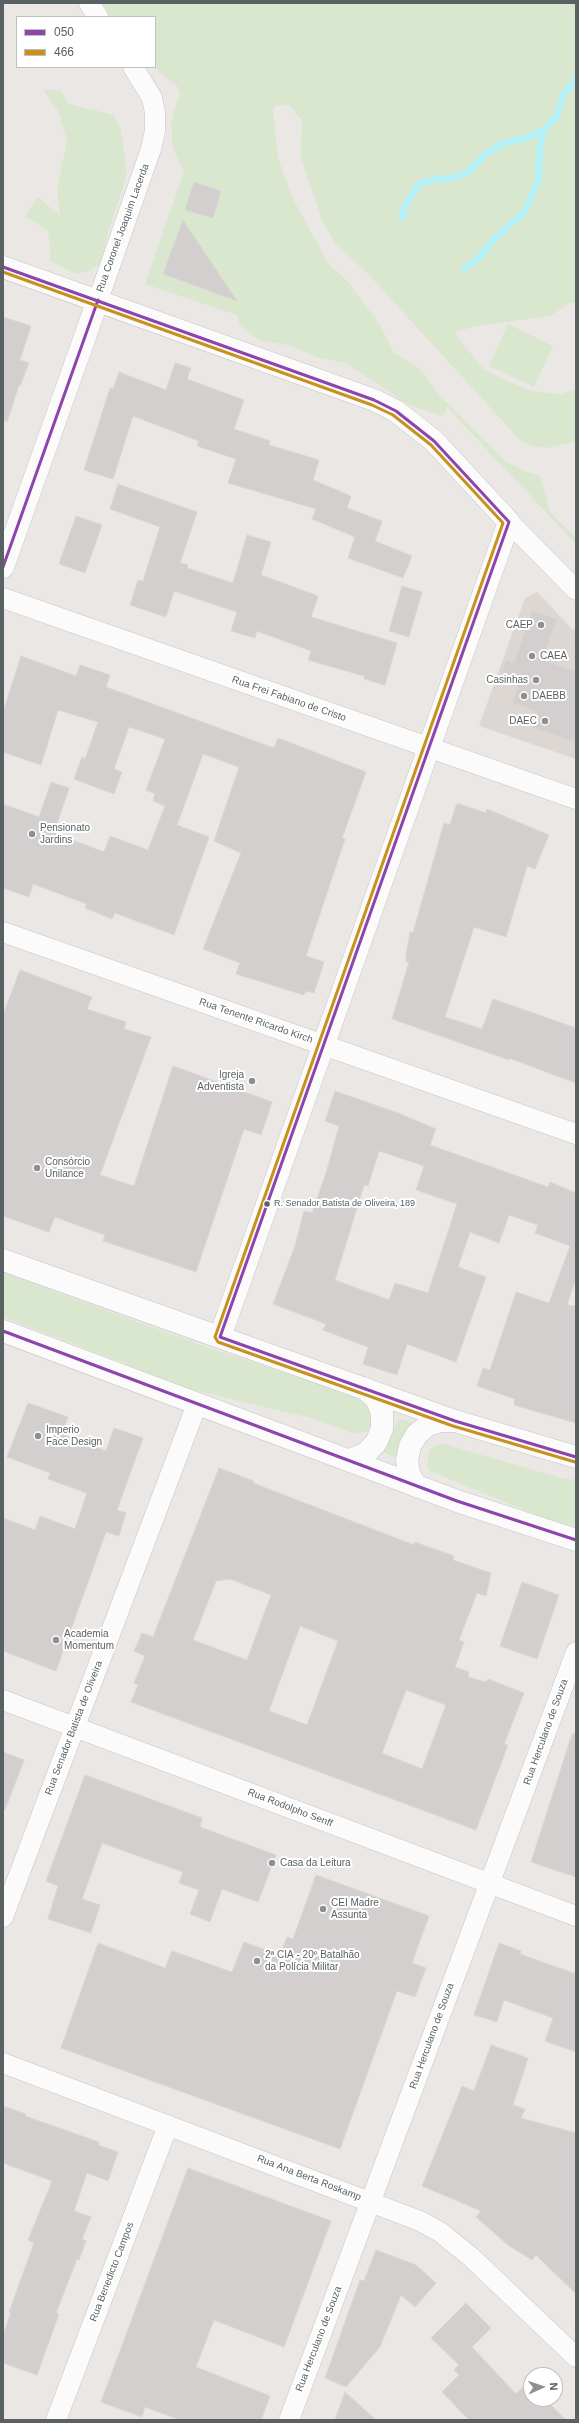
<!DOCTYPE html>
<meta charset="utf-8">
<style>
body{margin:0}
#map{position:relative;width:579px;height:2423px;overflow:hidden;background:#ebe7e4;font-family:Arial,sans-serif}
canvas{display:block}
.frame{position:absolute;inset:0;border:4px solid #5a6163;pointer-events:none}
.legend{position:absolute;left:16px;top:16px;width:140px;height:52px;box-sizing:border-box;background:#fff;border:1px solid #bdc0c1;margin:0;padding:5px 7px;list-style:none;font-size:12px;color:#5a6163}
.legend li{display:flex;align-items:center;gap:8px;height:20px}
.legend b{width:20px;border:1px solid #bdc0c1}
.north{position:absolute;left:523px;top:2367px;width:40px;height:40px;box-sizing:border-box;background:#fff;border:1px solid #bdc0c1;border-radius:50%;rotate:87deg;font-size:11px;font-weight:700;line-height:16px;text-align:center;color:#5a6163}
.north::after{content:'';display:block;margin:auto;width:14px;height:18px;background:#8d9090;clip-path:polygon(50% 0,100% 100%,50% 72%,0 100%)}
</style>
<div id="map">
<canvas width="579" height="2423"></canvas>
<div class="frame"></div>
<ul class="legend">
<li><b style="height:5px;background:#8e44ad"></b>050</li>
<li><b style="height:5px;background:#c8911e"></b>466</li>
</ul>
<div class="north">N</div>
</div>
<script>
const g = document.querySelector('canvas').getContext('2d');
g.lineJoin = 'round';
function fillPath(path, color) { g.fillStyle = color; g.fill(path, 'evenodd'); }
const toPath = rows => new Path2D(rows.map(r => 'M' + r).join(''));
function strokePath(path, color, width, dash) { g.strokeStyle = color; g.lineWidth = width; g.lineCap = dash ? 'butt' : 'round'; g.setLineDash(dash || []); g.stroke(path); }
function label(font, color, halo, rows, align = 'center') {
  g.font = font + ' Arial,sans-serif'; g.lineWidth = 4; g.setLineDash([]); g.textBaseline = 'middle'; g.strokeStyle = halo; g.fillStyle = color; for (const [text, x, y, turn = 0] of rows) {
    g.save(); g.translate(x, y); g.rotate((+turn || 0) * Math.PI / 180); g.textAlign = isNaN(turn) ? turn : align; if (halo) g.strokeText(text, 0, 0); g.fillText(text, 0, 0); g.restore();
  }
}
fillPath(toPath([
 [537,592,573,630,576,628,576,759,479,726,525,598]
]), '#ddd7d3');
fillPath(toPath([
 [101,3,576,3,576,303,570,303,550,316,477,326,454,332,484,370,530,391,561,394,576,389,576,441,546,448,532,446,520,440,371,277,335,243,323,222,301,159,302,120,289,105,276,106,273,109,278,158,292,197,328,263,348,282,380,325,394,353,421,370,440,396,505,461,524,471,540,475,550,512,576,538,576,544,445,405,447,410,442,416,409,405,346,363,316,357,292,346,259,340,240,325,237,315,145,284,184,172,173,148,171,123,175,107,180,95,177,86,153,67,155,17,110,17],
 [43,89,61,91,69,104,114,115,121,130,127,174,107,236,101,263,89,271,76,274,51,261,48,231,25,216,38,197,60,216,57,189,67,140,58,111],
 [508,324,553,346,534,387,489,366],
 [3,1273,221,1352,341,1391,363,1400,370,1412,372,1425,367,1431,356,1434,311,1418,177,1386,121,1362,3,1317],
 [399,1419,410,1422,412,1431,395,1457,382,1452],
 [444,1444,561,1478,576,1480,576,1528,549,1520,430,1471,427,1465,429,1450,434,1446]
]), '#d9e7ce');
strokePath(toPath([
 [402,218,407,201,420,184,437,179,454,178,471,170,487,153,504,143,527,138,544,130],
 [465,268,480,257,494,239,525,211,538,181,540,146,544,130,556,117,564,94,576,79]
]), '#b6f1f7', 7);
const building = toPath([
 [194,182,221,191,213,218,185,210,194,182],
 [183,220,237,301,163,274,183,220],
 [3,317,31,326,20,360,29,363,20,386,19,385,7,422,3,421,3,317],
 [175,363,191,368,187,379,244,400,234,429,270,441,269,445,319,460,313,480,351,496,347,508,382,521,375,541,412,556,403,578,348,558,355,537,312,519,316,509,228,483,236,459,197,446,199,441,133,416,113,479,84,470,110,388,113,389,119,372,166,390,175,363],
 [118,484,197,512,180,563,188,565,187,568,233,583,247,535,271,542,261,575,318,596,311,617,397,643,385,685,364,679,364,676,308,660,311,651,257,631,255,638,231,631,237,612,174,591,166,617,130,605,138,580,143,581,160,527,110,509,118,484],
 [76,516,102,525,85,573,59,564,76,516],
 [402,586,422,592,409,637,389,631,402,586],
 [532,610,557,619,542,660,576,671,576,742,533,728,538,712,512,703,518,685,500,679,506,660,514,663,532,610],
 [21,656,76,676,80,665,110,675,106,687,274,748,278,738,366,772,342,838,345,839,306,956,324,962,314,993,306,991,304,995,236,974,240,963,203,949,241,853,214,841,239,767,203,754,177,825,209,837,174,935,115,913,112,919,85,908,87,904,33,884,29,897,3,888,3,804,39,817,51,782,69,788,57,824,63,826,59,835,104,852,110,836,148,850,165,806,153,801,155,794,146,790,165,739,129,727,114,769,122,772,114,794,74,779,82,757,85,759,98,722,58,710,41,765,3,752,3,712,21,656],
 [459,804,486,813,487,809,549,835,535,869,527,866,506,937,474,927,445,1017,482,1029,493,999,576,1028,576,1083,509,1058,509,1060,392,1019,409,962,406,962,406,955,410,932,413,933,444,823,450,825,456,805,459,804],
 [20,970,92,997,87,1009,126,1022,124,1029,151,1037,100,1175,134,1186,173,1066,272,1102,261,1135,244,1129,196,1272,103,1241,105,1235,55,1217,49,1232,3,1216,3,1015,20,970],
 [335,1091,398,1113,436,1129,430,1145,548,1187,550,1182,576,1193,576,1278,567,1305,576,1306,576,1423,514,1405,515,1399,477,1386,483,1368,490,1370,516,1292,549,1303,570,1246,535,1233,538,1225,509,1215,499,1243,470,1232,458,1267,486,1277,456,1362,407,1344,397,1375,363,1364,368,1347,323,1330,326,1324,273,1304,295,1246,304,1211,312,1213,326,1173,339,1126,325,1121,335,1091],
 [379,1151,424,1166,416,1190,457,1204,428,1293,395,1283,389,1300,335,1280,364,1185,368,1186,379,1151],
 [28,1403,68,1417,62,1434,106,1451,114,1428,143,1438,117,1510,126,1513,119,1536,106,1532,56,1671,3,1651,3,1518,35,1530,40,1516,75,1529,87,1493,48,1479,50,1473,7,1457,28,1403],
 [219,1468,254,1481,253,1483,414,1545,415,1542,454,1556,453,1560,491,1573,486,1596,477,1593,459,1640,464,1642,455,1667,469,1672,468,1677,486,1682,488,1679,524,1693,504,1744,508,1745,476,1830,131,1702,138,1685,134,1683,145,1656,134,1651,142,1633,153,1637,219,1468],
 [230,1579,271,1595,247,1660,193,1640,216,1581,230,1579],
 [300,1626,338,1641,307,1725,269,1711,300,1626],
 [406,1690,446,1705,422,1769,382,1753,406,1690],
 [522,1582,559,1595,537,1659,500,1646,522,1582],
 [572,1734,576,1734,576,1877,531,1862,572,1734],
 [3,1752,24,1760,5,1810,3,1810,3,1752],
 [85,1775,202,1818,200,1827,276,1855,258,1902,222,1889,210,1922,190,1914,199,1890,179,1883,183,1872,102,1843,82,1899,100,1905,91,1933,48,1919,58,1886,46,1881,85,1775],
 [316,1875,429,1916,412,1963,426,1968,415,1997,397,1991,340,2149,61,2048,98,1943,165,1968,172,1951,232,1972,244,1942,280,1955,287,1937,293,1939,316,1875],
 [499,1943,521,1951,520,1954,576,1974,576,2052,545,2041,553,2018,504,2000,497,2022,474,2015,499,1943],
 [491,2045,528,2058,513,2105,525,2109,521,2118,576,2133,576,2294,536,2255,532,2260,508,2245,476,2217,481,2211,422,2186,462,2086,474,2091,491,2045],
 [3,2106,26,2114,25,2116,99,2142,98,2145,118,2152,108,2181,87,2173,74,2211,91,2217,82,2239,86,2241,79,2260,77,2259,56,2313,59,2314,37,2375,3,2363,3,2335,11,2313,9,2312,34,2243,28,2240,52,2181,3,2163,3,2106],
 [188,2168,331,2221,284,2347,214,2320,196,2367,270,2396,261,2420,180,2420,145,2407,142,2417,101,2402,188,2168],
 [376,2250,416,2265,436,2283,415,2307,401,2295,380,2347,346,2387,325,2378,360,2280,364,2281,376,2250],
 [466,2303,491,2328,472,2347,516,2394,531,2379,531,2399,545,2399,566,2420,469,2420,442,2392,459,2375,454,2370,459,2365,431,2338,466,2303],
 [345,2392,376,2420,335,2420,345,2392]
]);
fillPath(building, '#d2cfce');
strokePath(building, '#dad6d4', 1);
const street = toPath([
 [89,3,98,17],
 [98,300,151,149,155,131,155,113,152,98,133,67],
 [509,522,576,590],
 [3,598,576,799],
 [3,932,576,1134],
 [3,1700,576,1916],
 [3,1917,197,1404],
 [3,2063,420,2221,440,2232,471,2257,576,2357],
 [56,2420,168,2125],
 [289,2420,576,1652]
]);
const secondary = toPath([
 [3,267,374,400,396,411,434,441,509,522,220,1337],
 [3,567,98,300],
 [3,1260,455,1421,576,1457],
 [3,1331,457,1501,576,1540],
 [350,1460,365,1454,376,1443,382,1429,382,1413,376,1398,364,1388],
 [416,1486,409,1474,407,1460,410,1446,417,1434,428,1425,441,1421,455,1421]
]);
strokePath(street, '#c5c5c4', 21);
strokePath(secondary, '#c4c5c4', 23);
strokePath(street, '#fcfbfb', 20);
strokePath(secondary, '#fcfbfb', 22);
strokePath(toPath([
 [3,267,374,400,396,411,434,441,509,522,220,1337,455,1421,576,1457],
 [3,567,98,300],
 [3,1331,457,1501,576,1540]
]), '#8e44ad', 3);
strokePath(toPath([
 [3,272,372,405,393,415,431,445,503,523,215,1337,218,1342,453,1426,575,1462]
]), '#c8911e', 3);
for (const [x, y, r, color] of [
 [541,625,4,"#8d9090"],
 [532,656,4,"#8d9090"],
 [536,680,4,"#8d9090"],
 [524,696,4,"#8d9090"],
 [545,721,4,"#8d9090"],
 [32,834,4,"#8d9090"],
 [252,1081,4,"#8d9090"],
 [37,1168,4,"#8d9090"],
 [267,1204,3.5,"#5a6163"],
 [38,1436,4,"#8d9090"],
 [56,1640,4,"#8d9090"],
 [272,1863,4,"#8d9090"],
 [323,1909,4,"#8d9090"],
 [257,1961,4,"#8d9090"]
]) { const dot = new Path2D(); dot.arc(x, y, r, 0, 2 * Math.PI); g.fillStyle = color; g.fill(dot); strokePath(dot, '#fff', 1.5); }
label('9px', '#5a6163', '#fff', [
 ["R. Senador Batista de Oliveira, 189",274,1204]
], 'left');
label('10px', '#5a6163', '#fff', [
 ["Rua Coronel Joaquim Lacerda",123,228,-70],
 ["Rua Frei Fabiano de Cristo",289,699,19],
 ["Rua Tenente Ricardo Kirch",256,1021,19],
 ["Rua Senador Batista de Oliveira",74,1728,-69],
 ["Rua Herculano de Souza",546,1732,-70],
 ["Rua Rodolpho Senff",290,1808,21],
 ["Rua Herculano de Souza",432,2036,-70],
 ["Rua Ana Berta Roskamp",309,2178,21],
 ["Rua Benedicto Campos",112,2272,-69],
 ["Rua Herculano de Souza",319,2339,-69]
]);
label('10px', '#5a6163', '#fff', [
 ["CAEP",533,625,"right"],
 ["CAEA",540,656],
 ["Casinhas",528,680,"right"],
 ["DAEBB",532,696],
 ["DAEC",537,721,"right"],
 ["Pensionato",40,828],
 ["Jardins",40,840],
 ["Igreja",244,1075,"right"],
 ["Adventista",244,1087,"right"],
 ["Consórcio",45,1162],
 ["Unilance",45,1174],
 ["Imperio",46,1430],
 ["Face Design",46,1442],
 ["Academia",64,1634],
 ["Momentum",64,1646],
 ["Casa da Leitura",280,1863],
 ["CEI Madre",331,1903],
 ["Assunta",331,1915],
 ["2ª CIA - 20º Batalhão",265,1955],
 ["da Polícia Militar",265,1967]
], 'left');
</script>
